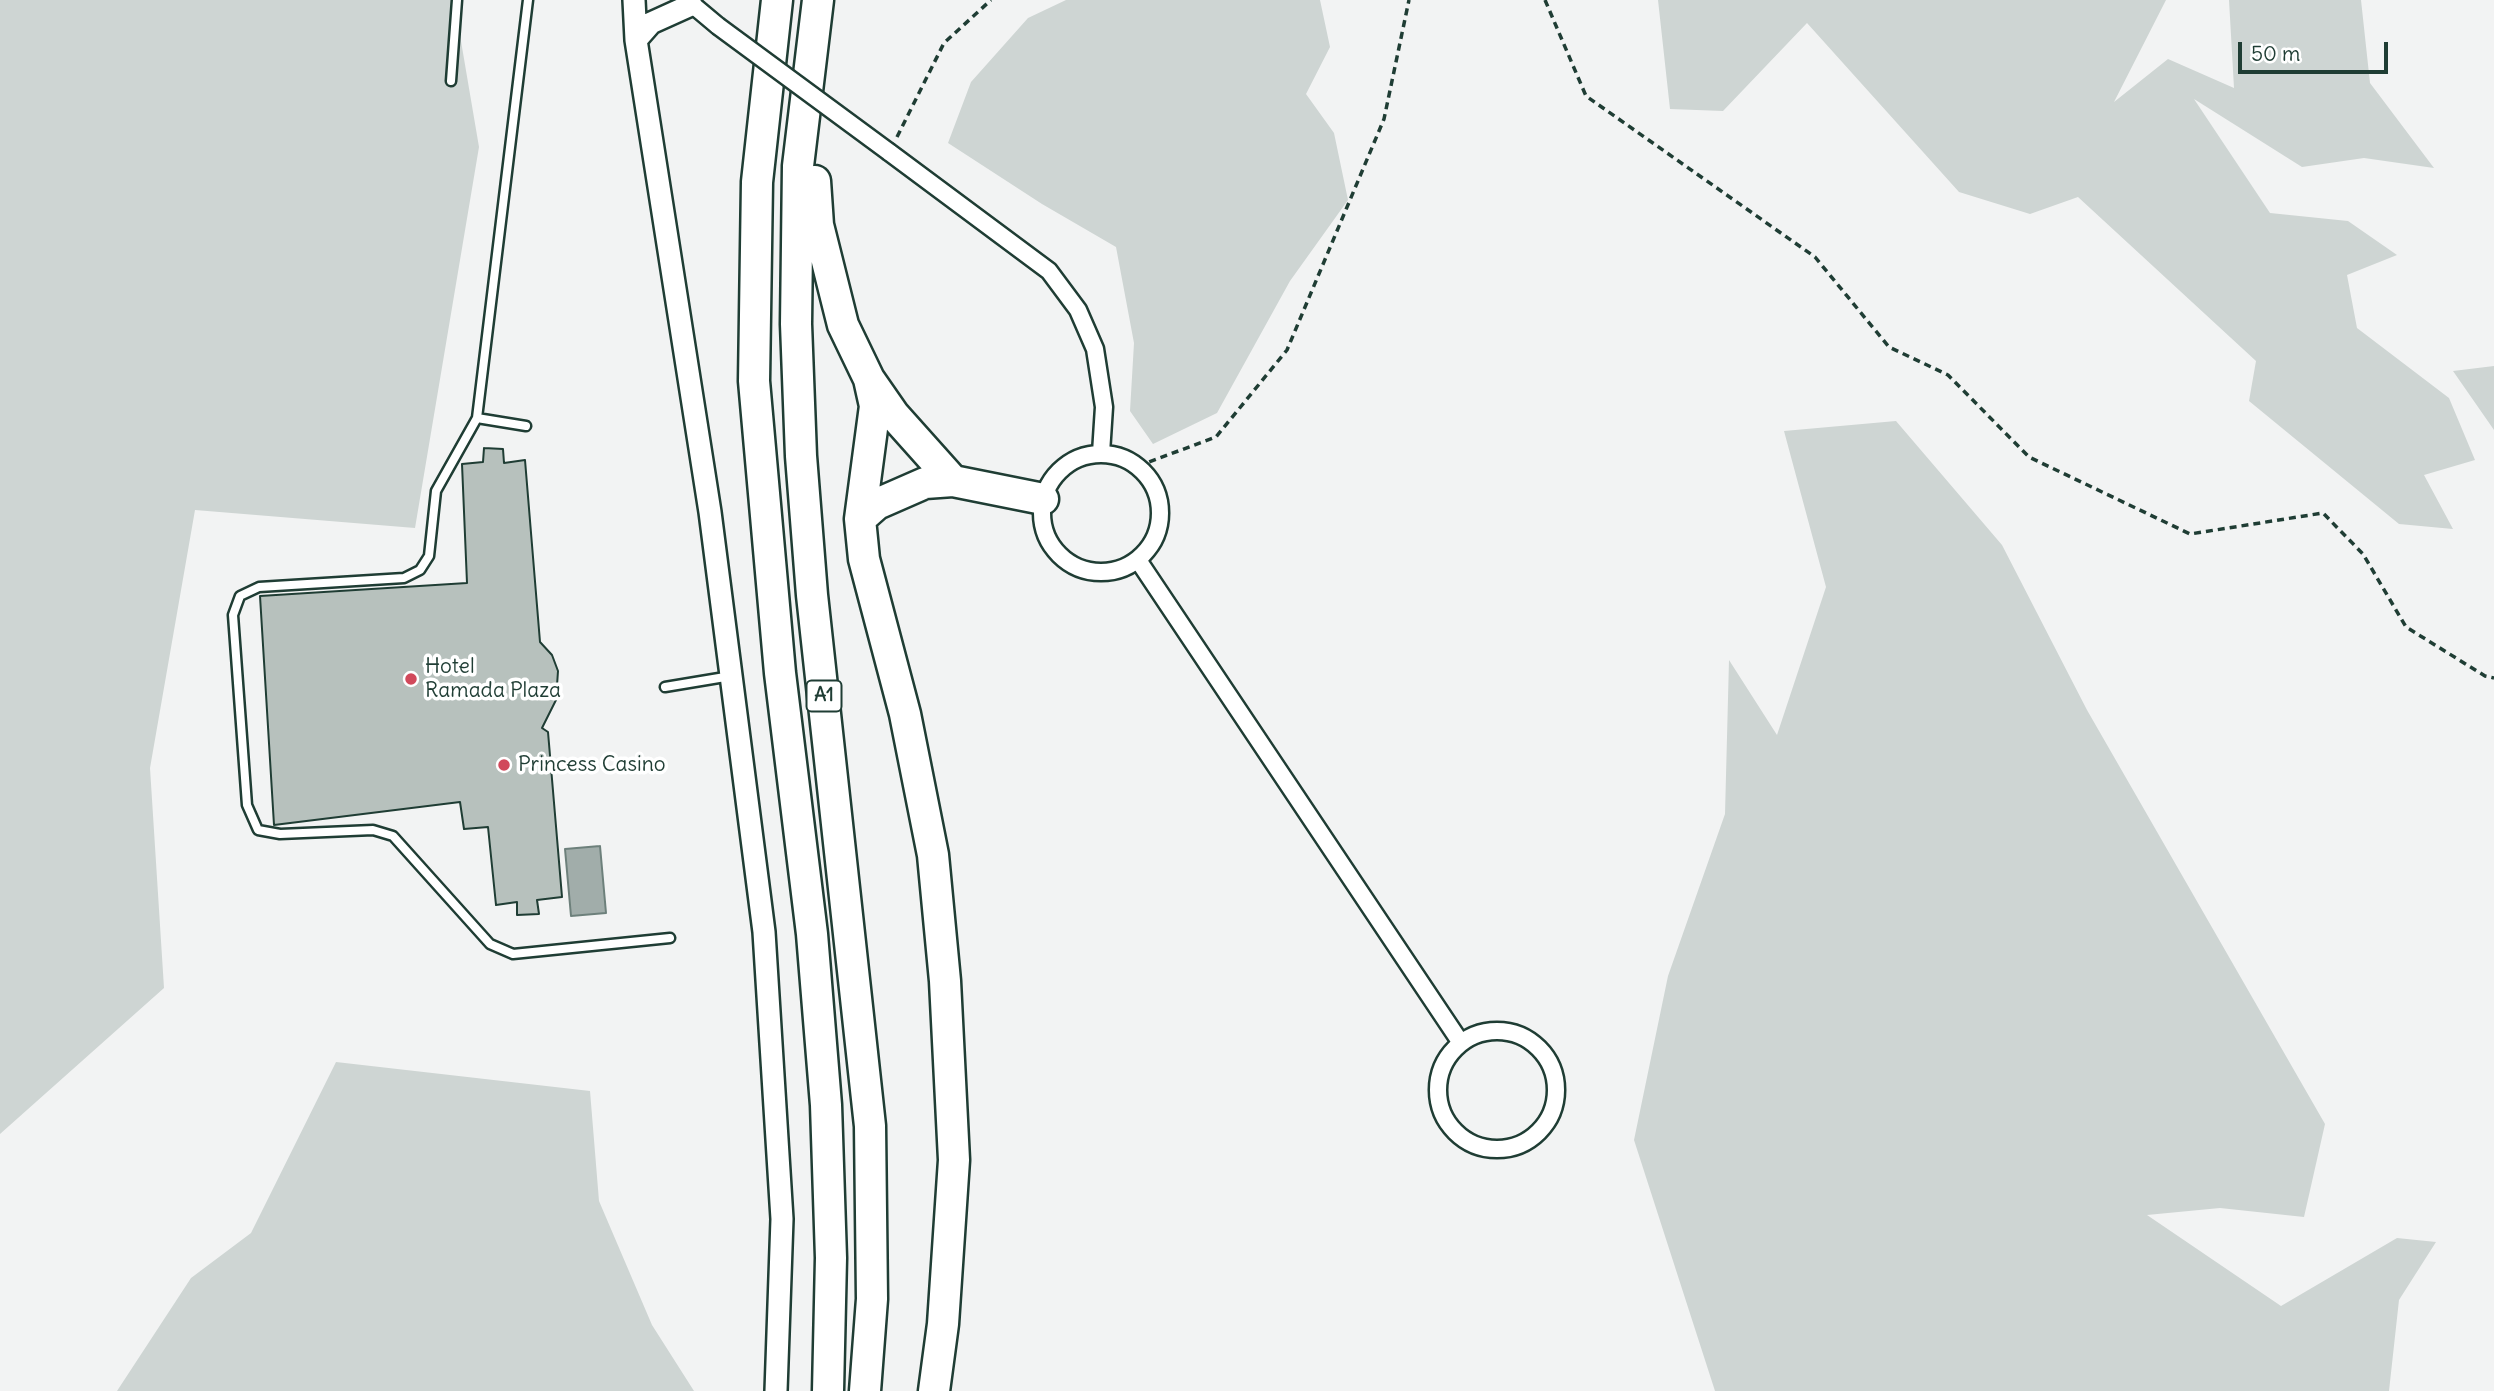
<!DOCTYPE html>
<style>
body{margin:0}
#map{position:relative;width:2494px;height:1391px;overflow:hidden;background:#f2f3f3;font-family:Delius,sans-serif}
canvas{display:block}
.scale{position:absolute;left:2238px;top:42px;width:150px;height:32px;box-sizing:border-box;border:4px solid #1f3d34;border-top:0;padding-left:9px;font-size:21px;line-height:24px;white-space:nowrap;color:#1f3d34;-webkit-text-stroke:5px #fff;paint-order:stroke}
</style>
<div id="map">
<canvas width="2494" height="1391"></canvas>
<div class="scale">50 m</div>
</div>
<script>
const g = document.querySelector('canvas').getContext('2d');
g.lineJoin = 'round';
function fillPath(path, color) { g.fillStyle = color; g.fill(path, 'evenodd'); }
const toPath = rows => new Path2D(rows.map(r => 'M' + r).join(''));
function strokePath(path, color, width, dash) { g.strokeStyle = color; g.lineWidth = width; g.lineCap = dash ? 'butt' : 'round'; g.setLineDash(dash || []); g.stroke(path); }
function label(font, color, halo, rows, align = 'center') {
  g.font = font + ' Delius,sans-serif'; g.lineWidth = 7; g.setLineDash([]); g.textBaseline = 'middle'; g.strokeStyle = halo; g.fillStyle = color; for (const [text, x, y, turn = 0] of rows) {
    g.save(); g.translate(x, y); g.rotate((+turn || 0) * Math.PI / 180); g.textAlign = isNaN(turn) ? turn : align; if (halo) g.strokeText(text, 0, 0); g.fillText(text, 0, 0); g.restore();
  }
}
fillPath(toPath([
 [0,0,454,0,479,147,415,528,195,510,150,768,164,988,0,1134],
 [1066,0,1320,0,1330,47,1306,94,1334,133,1348,200,1290,281,1217,413,1153,444,1130,411,1134,343,1116,247,1042,204,948,143,971,82,1028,18],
 [1658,0,2166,0,2114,102,2168,59,2234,88,2229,0,2361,0,2370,83,2434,168,2364,158,2302,167,2194,99,2270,213,2348,221,2397,255,2347,275,2357,328,2449,398,2475,460,2424,475,2453,529,2399,524,2249,401,2256,361,2078,197,2030,214,1959,192,1807,23,1723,111,1670,109],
 [2494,366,2494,430,2453,371],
 [1896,421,2002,545,2087,710,2325,1124,2304,1217,2220,1208,2147,1215,2281,1306,2397,1238,2436,1242,2399,1300,2389,1391,1715,1391,1634,1140,1668,976,1725,814,1729,660,1777,735,1826,587,1784,431],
 [336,1062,590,1091,599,1201,652,1325,694,1391,117,1391,191,1278,251,1233]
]), '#ced5d3');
const water = toPath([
 [600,846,606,913,571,916,565,849,600,846]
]);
fillPath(water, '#a1adaa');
strokePath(water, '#6d807b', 2);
const building = toPath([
 [484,448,503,449,504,463,525,460,540,642,552,655,558,671,556,700,542,728,548,732,562,897,537,900,539,914,517,915,517,902,496,905,488,827,464,829,460,802,274,825,260,596,467,583,462,464,483,462,484,448]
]);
fillPath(building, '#b7c1bd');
strokePath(building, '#1f3d34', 2);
const service = toPath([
 [451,81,457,0],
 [477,418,436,491,429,556,420,570,404,578,259,587,240,596,233,615,247,805,258,830,280,834,373,830,393,836,490,944,513,954,670,938],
 [526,426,477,418,528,0],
 [665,687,731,676]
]);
const minor = toPath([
 [687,0,718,26],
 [889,152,1049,271,1078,310,1095,349,1104,407,1101,453],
 '1042 513a59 59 0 1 1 118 0a59 59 0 1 1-118 0Z',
 [1138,560,1461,1043],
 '1438 1090a59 59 0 1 1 118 0a59 59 0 1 1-118 0Z'
]);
const tertiary = toPath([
 [634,0,636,40,710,512,764,932,782,1219,776,1391],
 [636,40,651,23,691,5]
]);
const motorway = toPath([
 [777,0,757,182,754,381,780,673,812,934,826,1105,831,1258,828,1391],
 [818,0,798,166,796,324,801,456,812,595,870,1126,872,1299,865,1391],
 [815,181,818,225,843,325,869,379,894,415,953,481],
 [869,379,875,406,860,519,864,559,905,714,933,855,945,981,954,1160,943,1324,934,1391],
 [860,519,877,504,925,483,953,481,1043,499]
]);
strokePath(service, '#1f3d34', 13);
strokePath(minor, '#1f3d34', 21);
strokePath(tertiary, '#1f3d34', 26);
strokePath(motorway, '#1f3d34', 35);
strokePath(toPath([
 [1545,0,1586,96,1815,257,1889,347,1948,375,2029,457,2190,534,2323,513,2363,554,2406,627,2485,676,2494,678],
 [897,137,944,43,991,0],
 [1138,466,1216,437,1287,350,1384,119,1409,0]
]), '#1f3d34', 3.5, [7, 5]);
strokePath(service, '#fff', 8);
strokePath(minor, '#fff', 16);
strokePath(tertiary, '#fff', 21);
strokePath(motorway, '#fff', 30);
const minorBridge = toPath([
 [718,26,889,152]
]);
strokePath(minorBridge, '#1f3d34', 21, []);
strokePath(minorBridge, '#fff', 16);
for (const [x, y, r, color] of [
 [411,679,7,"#d1495b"],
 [504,765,7,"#d1495b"]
]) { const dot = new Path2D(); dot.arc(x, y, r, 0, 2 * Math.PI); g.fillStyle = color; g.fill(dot); strokePath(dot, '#fff', 2.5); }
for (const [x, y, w] of [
 [824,696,35]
]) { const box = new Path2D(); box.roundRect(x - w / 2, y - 15.5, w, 31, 5); g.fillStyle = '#fff'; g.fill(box); strokePath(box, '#1f3d34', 2); }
label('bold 19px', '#1f3d34', null, [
 ["A1",824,696]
]);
label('21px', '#1f3d34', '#fff', [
 ["Hotel",425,667],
 ["Ramada Plaza",425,691],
 ["Princess Casino",518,765]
], 'left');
</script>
